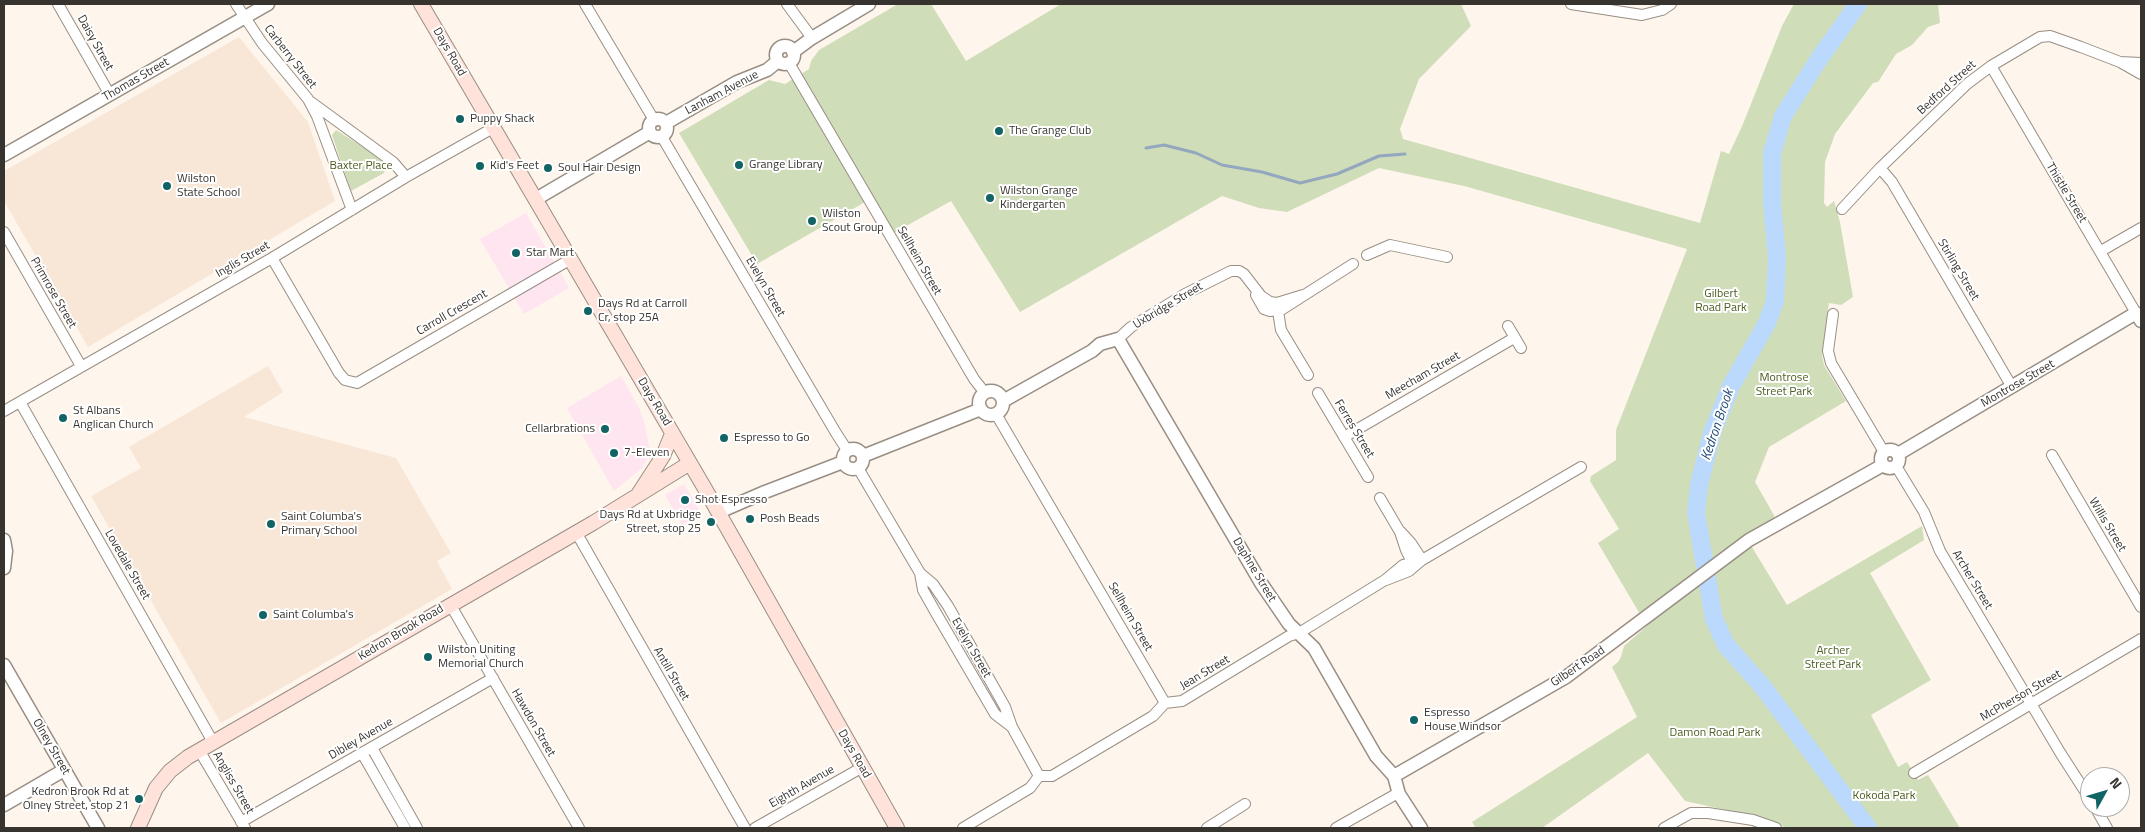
<!DOCTYPE html>
<style>
body{margin:0}
#map{position:relative;width:2145px;height:832px;overflow:hidden;background:#fef5ec;font-family:"Titillium Web",sans-serif}
canvas{display:block}
.frame{position:absolute;inset:0;border:5px solid #37332f;pointer-events:none}
.north{position:absolute;left:2080px;top:767px;width:50px;height:50px;box-sizing:border-box;background:#fff;border:1px solid #afadac;border-radius:50%;rotate:51deg;font-size:14px;font-weight:700;line-height:20px;text-align:center;color:#37332f}
.north::after{content:'';display:block;margin:auto;width:18px;height:22px;background:#126363;clip-path:polygon(50% 0,100% 100%,50% 72%,0 100%)}
</style>
<div id="map">
<canvas width="2145" height="832"></canvas>
<div class="frame"></div>
<div class="north">N</div>
</div>
<script>
const g = document.querySelector('canvas').getContext('2d');
g.lineJoin = 'round';
function fillPath(path, color) { g.fillStyle = color; g.fill(path, 'evenodd'); }
const toPath = rows => new Path2D(rows.map(r => 'M' + r).join(''));
function strokePath(path, color, width, dash) { g.strokeStyle = color; g.lineWidth = width; g.lineCap = dash ? 'butt' : 'round'; g.setLineDash(dash || []); g.stroke(path); }
function label(font, color, halo, rows, align = 'center') {
  g.font = font + ' "Titillium Web",sans-serif'; g.lineWidth = 4; g.setLineDash([]); g.textBaseline = 'middle'; g.strokeStyle = halo; g.fillStyle = color; for (const [text, x, y, turn = 0] of rows) {
    g.save(); g.translate(x, y); g.rotate((+turn || 0) * Math.PI / 180); g.textAlign = isNaN(turn) ? turn : align; if (halo) g.strokeText(text, 0, 0); g.fillText(text, 0, 0); g.restore();
  }
}
fillPath(toPath([
 [526,213,569,288,524,314,480,239],
 [621,376,639,408,645,425,649,447,647,459,642,468,614,491,567,408],
 [684,484,701,514,682,525,665,495]
]), '#fee5ef');
fillPath(toPath([
 [239,37,308,122,335,201,88,347,4,201,4,171],
 [268,366,283,392,244,417,396,458,451,553,437,561,452,589,221,723,91,496,141,468,129,447]
]), '#f8e7d7');
fillPath(toPath([
 [898,4,931,4,966,61,1061,4,1461,4,1471,26,1419,79,1400,129,1403,139,1700,223,1721,151,1729,154,1743,124,1782,26,1794,4,1938,4,1940,23,1928,27,1912,45,1896,54,1878,82,1873,83,1835,134,1825,162,1824,203,1827,207,1834,201,1840,222,1853,297,1841,305,1829,303,1822,355,1824,365,1846,401,1769,447,1755,482,1775,517,1746,537,1787,605,1922,526,1924,540,1870,573,1931,680,1871,715,1898,767,1907,762,1918,780,1928,775,1960,828,1787,828,1763,818,1685,801,1648,753,1542,828,1476,828,1472,822,1637,717,1612,667,1618,662,1621,657,1624,646,1647,626,1598,543,1619,529,1590,481,1591,476,1616,460,1616,430,1687,249,1464,186,1379,168,1287,212,1259,208,1222,196,1020,312,951,201,892,234,872,198,757,264,679,133,769,80,785,84,809,69,811,61,819,50],
 [336,130,387,162,384,173,351,191,332,135]
]), '#d0ddb9');
strokePath(toPath([
 [1146,148,1164,145,1196,153,1222,165,1262,172,1300,183,1337,174,1379,156,1405,154]
]), '#93a7be', 3);
strokePath(toPath([
 [1858,4,1819,59,1783,116,1772,153,1772,203,1777,257,1775,301,1767,323,1731,386,1712,433,1699,485,1696,513,1714,619,1726,645,1763,687,1868,828]
]), '#bad9fc', 18);
const minor = toPath([
 [58,4,110,95],
 [236,4,262,43,308,99,317,116,352,210],
 [585,4,654,120],
 [787,4,812,38],
 [1571,4,1642,15,1662,10,1671,4],
 [2120,62,2141,63],
 [789,63,974,379,985,393],
 [1991,66,2136,313],
 [311,102,393,162,406,177],
 [662,137,836,433,847,450],
 [1880,168,1892,182,2012,387],
 [1842,209,1880,168,1967,84,1991,66,2040,37,2050,36,2081,47,2120,62,2141,74],
 [4,232,81,366],
 [2101,251,2141,228],
 [1367,255,1390,245,1447,257],
 [272,258,339,373,345,380,357,383,571,259],
 [1256,295,1264,309,1270,311,1281,310,1353,264],
 [1280,305,1278,311,1281,330,1308,375],
 [1833,314,1828,351,1831,363,1884,452],
 [1508,326,1521,348],
 [1118,339,1131,327,1185,294,1231,271,1239,271,1244,274,1261,296,1270,302,1277,303,1303,295],
 [1318,393,1368,477],
 [20,402,213,742],
 [4,411,272,258,406,177,493,128],
 [996,414,1165,703],
 [1344,437,1514,338],
 [2052,455,2141,607],
 [1896,466,1924,512,1940,551,2061,754,2090,799],
 [858,468,920,573,923,590,936,613,995,714,1012,727],
 [1380,498,1400,532,1406,550,1414,566],
 [576,532,745,828],
 [1401,532,1411,543,1422,560],
 [920,573,933,584,948,606,1005,707,1012,727,1039,776],
 [1386,580,1409,571,1422,560,1581,467],
 [450,604,579,828],
 [372,748,417,828],
 [199,750,245,828],
 [362,753,405,828],
 [1914,773,2141,639],
 [2095,807,2107,828],
 [241,822,493,678],
 [755,828,861,768],
 [963,828,1030,788,1039,776,1052,776,1153,716,1165,703,1182,701,1289,636,1299,633,1385,580,1403,565,1422,560],
 [1207,828,1245,804],
 [1336,828,1398,793],
 [1664,828,1691,813,1708,813,1753,820,1776,828]
]);
const tertiary = toPath([
 '776 55a9 9 0 1 1 18 0a9 9 0 1 1-18 0Z',
 [793,52,812,38,869,4],
 '649 128a9 9 0 1 1 18 0a9 9 0 1 1-18 0Z',
 [666,123,737,82,767,70,778,61],
 [4,155,268,4],
 [536,199,650,132],
 '979 403a12 12 0 1 1 24 0a12 12 0 1 1-24 0Z',
 [1003,401,1092,351,1100,344,1118,339,1261,583,1289,624,1314,648,1376,756,1394,776,1399,794,1421,828],
 '843 459a10 10 0 1 1 20 0a10 10 0 1 1-20 0Z',
 '1881 459a9 9 0 1 1 18 0a9 9 0 1 1-18 0Z',
 [1898,454,2136,313,2141,321],
 [863,456,981,409],
 [719,512,765,492,843,462],
 [4,540,6,551,4,568],
 [4,665,98,828],
 [1394,776,1566,677,1749,540,1883,465],
 [4,805,64,770]
]);
const secondary = toPath([
 [421,4,704,487,897,828],
 [639,493,663,456,672,434],
 [138,828,156,788,170,771,188,757,593,523,690,463]
]);
strokePath(minor, '#988e84', 12);
strokePath(tertiary, '#988e84', 15);
strokePath(secondary, '#988e84', 16);
strokePath(minor, '#fff', 10);
strokePath(tertiary, '#fff', 12);
strokePath(secondary, '#ffe3db', 14);
for (const [x, y, r, color] of [
 [460,119,5,"#126363"],
 [999,131,5,"#126363"],
 [739,165,5,"#126363"],
 [480,166,5,"#126363"],
 [548,168,5,"#126363"],
 [167,186,5,"#126363"],
 [990,198,5,"#126363"],
 [812,221,5,"#126363"],
 [516,253,5,"#126363"],
 [588,311,5,"#126363"],
 [63,418,5,"#126363"],
 [605,429,5,"#126363"],
 [724,438,5,"#126363"],
 [614,453,5,"#126363"],
 [685,500,5,"#126363"],
 [750,519,5,"#126363"],
 [711,522,5,"#126363"],
 [271,524,5,"#126363"],
 [263,615,5,"#126363"],
 [428,657,5,"#126363"],
 [1414,720,5,"#126363"],
 [139,799,5,"#126363"]
]) { const dot = new Path2D(); dot.arc(x, y, r, 0, 2 * Math.PI); g.fillStyle = color; g.fill(dot); strokePath(dot, '#fff', 2); }
label('12px', '#37332f', '#fff', [
 ["Daisy Street",95,43,61],
 ["Days Road",449,52,60],
 ["Carberry Street",290,57,52],
 ["Thomas Street",136,80,-30],
 ["Bedford Street",1947,88,-42],
 ["Lanham Avenue",722,93,-28],
 ["Thistle Street",2066,193,59],
 ["Inglis Street",243,260,-30],
 ["Sellheim Street",919,261,60],
 ["Stirling Street",1958,270,59],
 ["Evelyn Street",765,287,60],
 ["Primrose Street",53,293,60],
 ["Uxbridge Street",1168,306,-31],
 ["Carroll Crescent",452,313,-30],
 ["Meecham Street",1423,376,-30],
 ["Montrose Street",2018,384,-30],
 ["Days Road",654,402,59],
 ["Ferres Street",1354,429,59],
 ["Willis Street",2107,525,59],
 ["Lovedale Street",127,565,60],
 ["Daphne Street",1254,570,59],
 ["Archer Street",1972,580,59],
 ["Sellheim Street",1130,617,60],
 ["Kedron Brook Road",401,633,-31],
 ["Evelyn Street",971,648,60],
 ["Gilbert Road",1578,667,-34],
 ["Jean Street",1205,673,-31],
 ["Antill Street",671,674,60],
 ["McPherson Street",2021,696,-30],
 ["Hawdon Street",533,723,60],
 ["Dibley Avenue",361,739,-30],
 ["Olney Street",51,747,60],
 ["Days Road",854,754,60],
 ["Angliss Street",233,783,60],
 ["Eighth Avenue",802,787,-30]
]);
label('12px', '#37332f', '#fff', [
 ["Puppy Shack",470,119],
 ["The Grange Club",1009,131],
 ["Grange Library",749,165],
 ["Kid's Feet",490,166],
 ["Soul Hair Design",558,168],
 ["Wilston",177,179],
 ["State School",177,193],
 ["Wilston Grange",1000,191],
 ["Kindergarten",1000,205],
 ["Wilston",822,214],
 ["Scout Group",822,228],
 ["Star Mart",526,253],
 ["Days Rd at Carroll",598,304],
 ["Cr, stop 25A",598,318],
 ["St Albans",73,411],
 ["Anglican Church",73,425],
 ["Cellarbrations",595,429,"right"],
 ["Espresso to Go",734,438],
 ["7-Eleven",624,453],
 ["Shot Espresso",695,500],
 ["Days Rd at Uxbridge",701,515,"right"],
 ["Street, stop 25",701,529,"right"],
 ["Saint Columba's",281,517],
 ["Primary School",281,531],
 ["Posh Beads",760,519],
 ["Saint Columba's",273,615],
 ["Wilston Uniting",438,650],
 ["Memorial Church",438,664],
 ["Espresso",1424,713],
 ["House Windsor",1424,727],
 ["Kedron Brook Rd at",129,792,"right"],
 ["Olney Street, stop 21",129,806,"right"]
], 'left');
label('12px', '#4b5d20', '#fff', [
 ["Baxter Place",361,166],
 ["Gilbert",1721,294],
 ["Road Park",1721,308],
 ["Montrose",1784,378],
 ["Street Park",1784,392],
 ["Archer",1833,651],
 ["Street Park",1833,665],
 ["Damon Road Park",1715,733],
 ["Kokoda Park",1884,796]
]);
label('italic 14px', '#224b78', '#fff', [
 ["Kedron Brook",1718,425,-71]
]);
</script>
